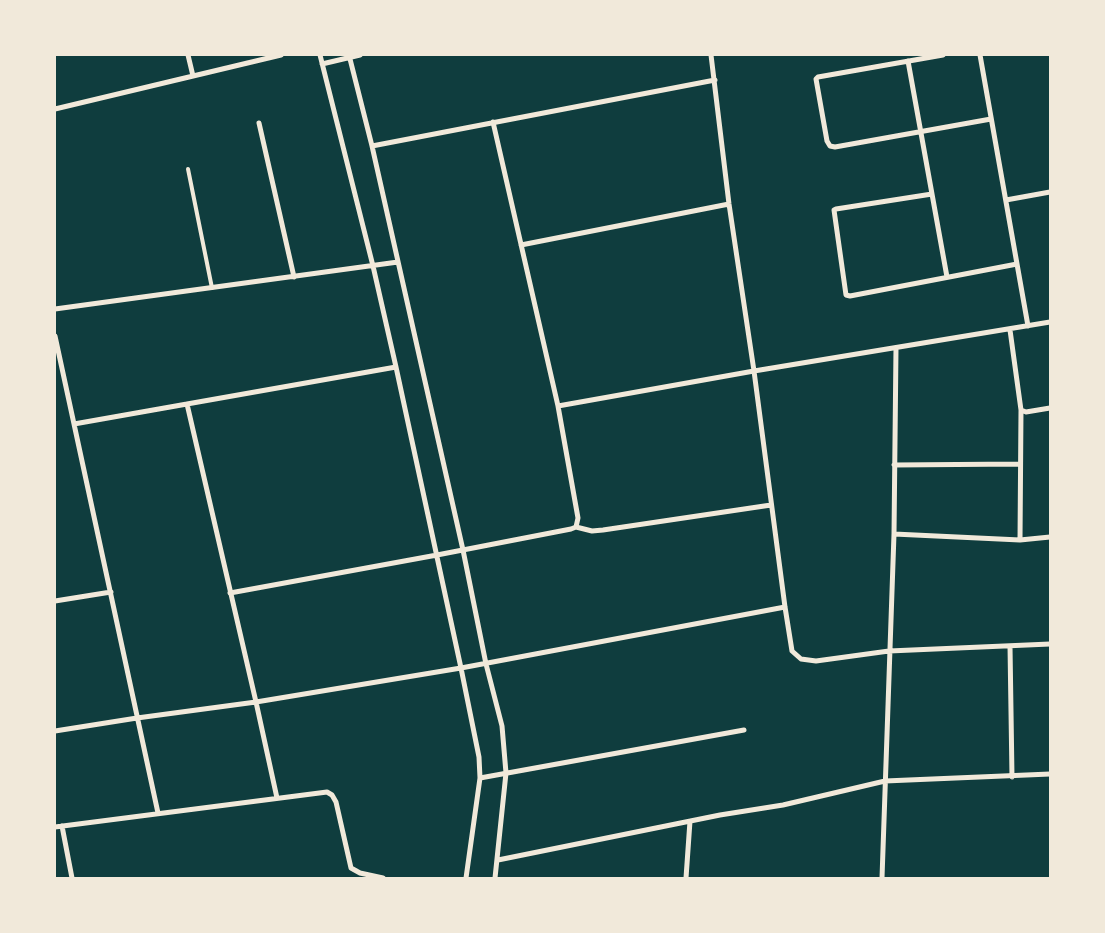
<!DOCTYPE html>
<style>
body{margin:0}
#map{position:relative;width:1105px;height:933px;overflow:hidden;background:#0f3d3e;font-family:"Noto Sans",sans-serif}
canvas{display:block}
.frame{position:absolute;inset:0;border:56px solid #f1e9da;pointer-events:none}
</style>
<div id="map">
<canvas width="1105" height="933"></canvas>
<div class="frame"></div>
</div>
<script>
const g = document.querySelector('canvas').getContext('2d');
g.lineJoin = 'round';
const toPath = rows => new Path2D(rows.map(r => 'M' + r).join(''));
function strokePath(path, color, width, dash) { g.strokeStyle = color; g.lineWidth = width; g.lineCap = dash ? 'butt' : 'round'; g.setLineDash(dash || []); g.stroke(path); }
strokePath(toPath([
 [188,169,212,288]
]), '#f1e9da', 4);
strokePath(toPath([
 [188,55,193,76],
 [320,55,373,266,396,367,461,668,479,757,480,778,466,878],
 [349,55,372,146,463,550,486,664,502,726,506,773,495,878],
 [711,55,729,204,754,371,785,607,792,651,801,659,816,661,889,651,1050,644],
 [943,55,818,77,816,79,827,141,830,146,835,147,991,119],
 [980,55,1028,326],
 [908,61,932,194,836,209,834,210,846,295,850,296,1017,264],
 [322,64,360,55],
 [55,109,281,55],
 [259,123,294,277],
 [372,146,715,80],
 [932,194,947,277],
 [1006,200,1050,192],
 [521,245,729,204],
 [55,309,398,262],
 [1010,330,1021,410,1026,412,1050,408],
 [55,336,158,813],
 [187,404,256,702,277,798],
 [558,406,754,371,1050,322],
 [74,424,396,367],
 [894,465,1020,464],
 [576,527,592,531,603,530,771,505],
 [894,534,1020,540,1050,537],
 [1020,540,1021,410],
 [230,593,437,555,571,529,576,527,578,518,558,406,493,122],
 [55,601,111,592],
 [1010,646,1012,777],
 [55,731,137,718,256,702,461,668,785,607],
 [480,778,744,730],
 [62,826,72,878],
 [55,827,327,792,332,795,336,802,351,868,360,873,383,878],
 [498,860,720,815,783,805,885,781,1050,774],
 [686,878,690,821],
 [882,878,894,534,896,348]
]), '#f1e9da', 5);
</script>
